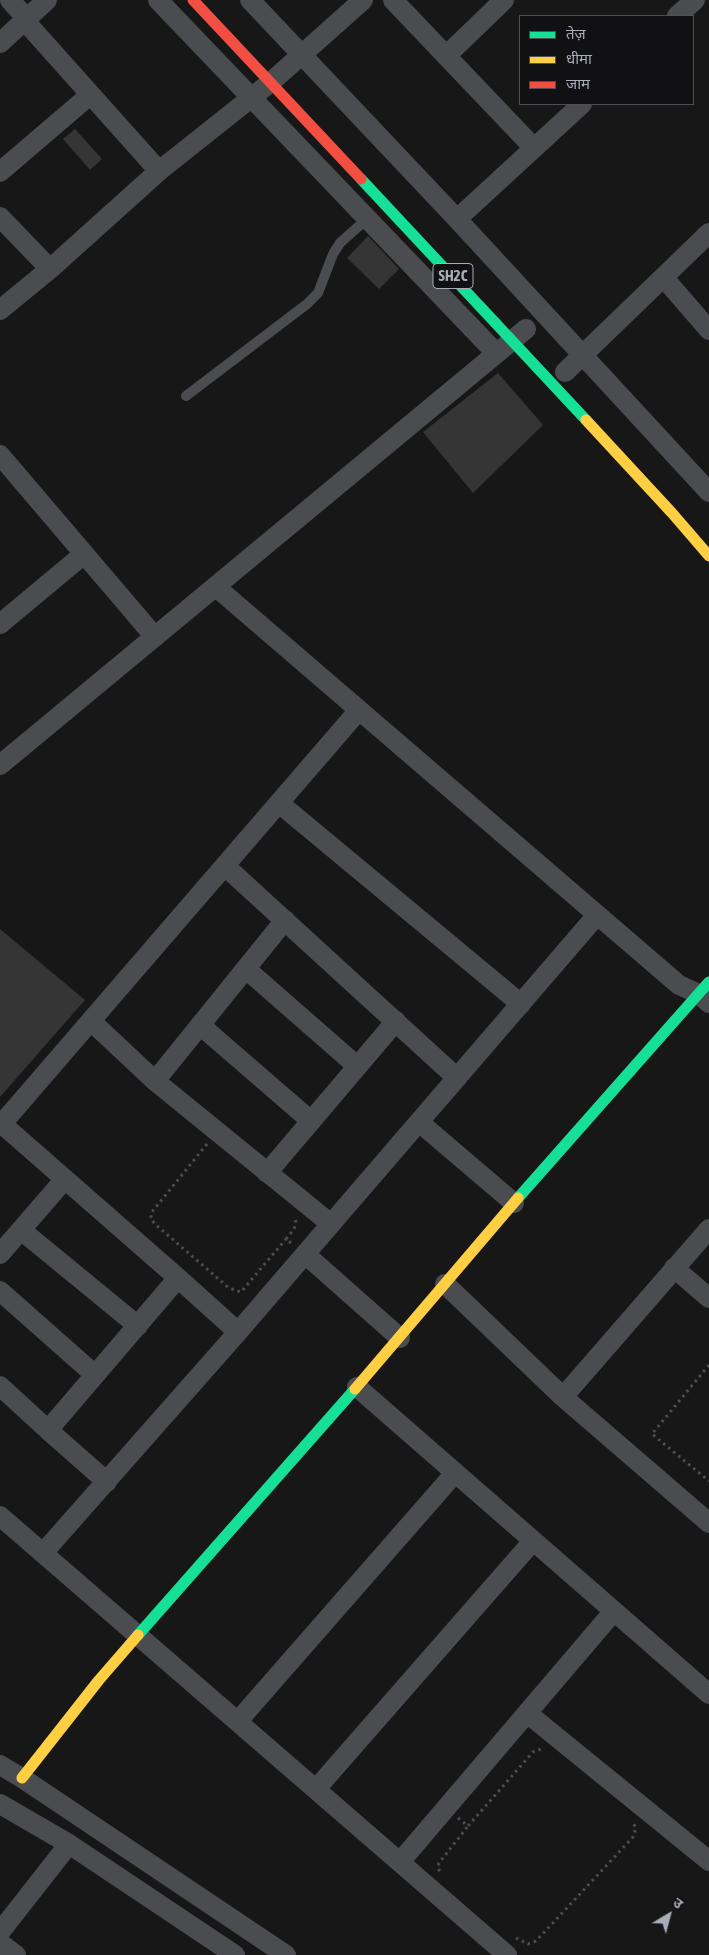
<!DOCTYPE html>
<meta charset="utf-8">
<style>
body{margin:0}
#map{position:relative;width:709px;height:1955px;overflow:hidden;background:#171717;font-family:"Asap Condensed","Noto Sans Devanagari",sans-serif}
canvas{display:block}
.legend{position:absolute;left:519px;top:15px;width:175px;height:90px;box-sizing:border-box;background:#111113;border:1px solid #4d4f55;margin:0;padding:6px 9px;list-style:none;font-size:15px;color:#a8adb8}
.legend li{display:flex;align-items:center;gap:10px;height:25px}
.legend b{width:25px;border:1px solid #4d4f55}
.north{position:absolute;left:644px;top:1890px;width:50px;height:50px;-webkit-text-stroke:4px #111113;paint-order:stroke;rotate:37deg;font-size:14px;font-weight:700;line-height:20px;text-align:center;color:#a8adb8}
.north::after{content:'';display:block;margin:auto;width:18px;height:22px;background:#a8adb8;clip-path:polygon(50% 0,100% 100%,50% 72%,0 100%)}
</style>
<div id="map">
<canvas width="709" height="1955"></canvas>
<ul class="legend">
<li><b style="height:6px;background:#16e098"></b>तेज़</li>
<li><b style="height:6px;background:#ffcf43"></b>धीमा</li>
<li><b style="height:6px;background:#f24e42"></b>जाम</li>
</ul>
<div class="north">उ</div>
</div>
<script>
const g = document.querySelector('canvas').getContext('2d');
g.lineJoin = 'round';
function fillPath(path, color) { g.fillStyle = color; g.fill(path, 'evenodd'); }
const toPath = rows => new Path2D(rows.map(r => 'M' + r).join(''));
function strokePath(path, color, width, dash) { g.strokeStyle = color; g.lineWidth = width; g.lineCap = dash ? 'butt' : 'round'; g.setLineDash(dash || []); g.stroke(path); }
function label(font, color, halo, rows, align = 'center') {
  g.font = font + ' "Asap Condensed",sans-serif'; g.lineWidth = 4; g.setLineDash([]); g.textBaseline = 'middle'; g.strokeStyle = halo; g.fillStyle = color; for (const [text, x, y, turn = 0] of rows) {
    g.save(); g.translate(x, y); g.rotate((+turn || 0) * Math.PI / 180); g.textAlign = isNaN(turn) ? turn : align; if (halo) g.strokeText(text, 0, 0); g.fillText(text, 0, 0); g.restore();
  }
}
fillPath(toPath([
 [75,129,102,159,90,170,63,139],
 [368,236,399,269,379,289,347,258],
 [498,373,543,425,473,493,423,432],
 [0,929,85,1000,0,1097]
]), '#353536');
strokePath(toPath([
 [207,1144,151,1213,151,1219,155,1224,229,1288,241,1292,286,1239],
 [291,1243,286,1239,294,1229,296,1223,295,1217],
 [709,1365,652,1434,709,1481],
 [458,1818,468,1826,533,1752,541,1749],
 [440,1871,438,1869,439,1863,468,1826],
 [516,1938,528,1944,536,1941,633,1837,636,1828,633,1823]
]), '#4d4e52', 3, [2.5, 4]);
strokePath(toPath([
 [186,396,307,304,318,293,333,254,340,243,369,217]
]), '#4b4c50', 10);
strokePath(toPath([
 [10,0,26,18],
 [158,0,495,352],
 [250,0,457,219,709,492],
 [393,0,534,148],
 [677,16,695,0],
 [24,20,159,171],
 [0,43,47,0],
 [446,56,504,0],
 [0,172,90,95],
 [0,217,50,269,159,171,271,82,363,0],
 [457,219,582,104],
 [664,278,709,330],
 [0,310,50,269],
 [565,372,709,233],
 [0,455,155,637],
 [216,587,679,985,699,994,709,1003],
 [0,624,84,554],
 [0,765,526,329],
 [279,803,521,1004],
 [225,866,457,1078],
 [246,969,357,1066],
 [91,1021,155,1081,285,920],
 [200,1025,311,1121],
 [155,1081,331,1224],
 [419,1122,514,1203],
 [2,1124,178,1278],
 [0,1126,359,710],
 [267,1173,396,1021],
 [709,1229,563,1397,709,1523],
 [21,1230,138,1326],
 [0,1254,65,1179],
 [305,1254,400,1338],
 [674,1268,709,1298],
 [445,1284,563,1397],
 [0,1291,95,1375],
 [0,1386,48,1430,178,1278,238,1332],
 [357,1387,709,1694],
 [48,1430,107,1482],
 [0,1516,507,1955],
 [43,1553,238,1332,597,915],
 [527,1713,709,1861],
 [238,1721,455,1473],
 [0,1765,22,1778,286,1955],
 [316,1789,533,1541],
 [0,1804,69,1844,235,1955],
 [400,1862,614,1611],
 [0,1932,69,1844],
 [0,1943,16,1955]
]), '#4b4c50', 20);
strokePath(toPath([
 [361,179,586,420],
 [518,1198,709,982],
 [138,1635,355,1389]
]), '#16e098', 11);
strokePath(toPath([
 [586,420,672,513,709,556],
 [355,1389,518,1198],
 [22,1778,99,1680,138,1635]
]), '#ffcf43', 11);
strokePath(toPath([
 [193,0,361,179]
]), '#f24e42', 11);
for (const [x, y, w] of [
 [453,276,40]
]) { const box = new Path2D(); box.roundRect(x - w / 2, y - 12.5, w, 25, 4); g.fillStyle = '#111113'; g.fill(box); strokePath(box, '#a8adb8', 1); }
label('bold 15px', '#a8adb8', null, [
 ["SH2C",453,276]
]);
</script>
